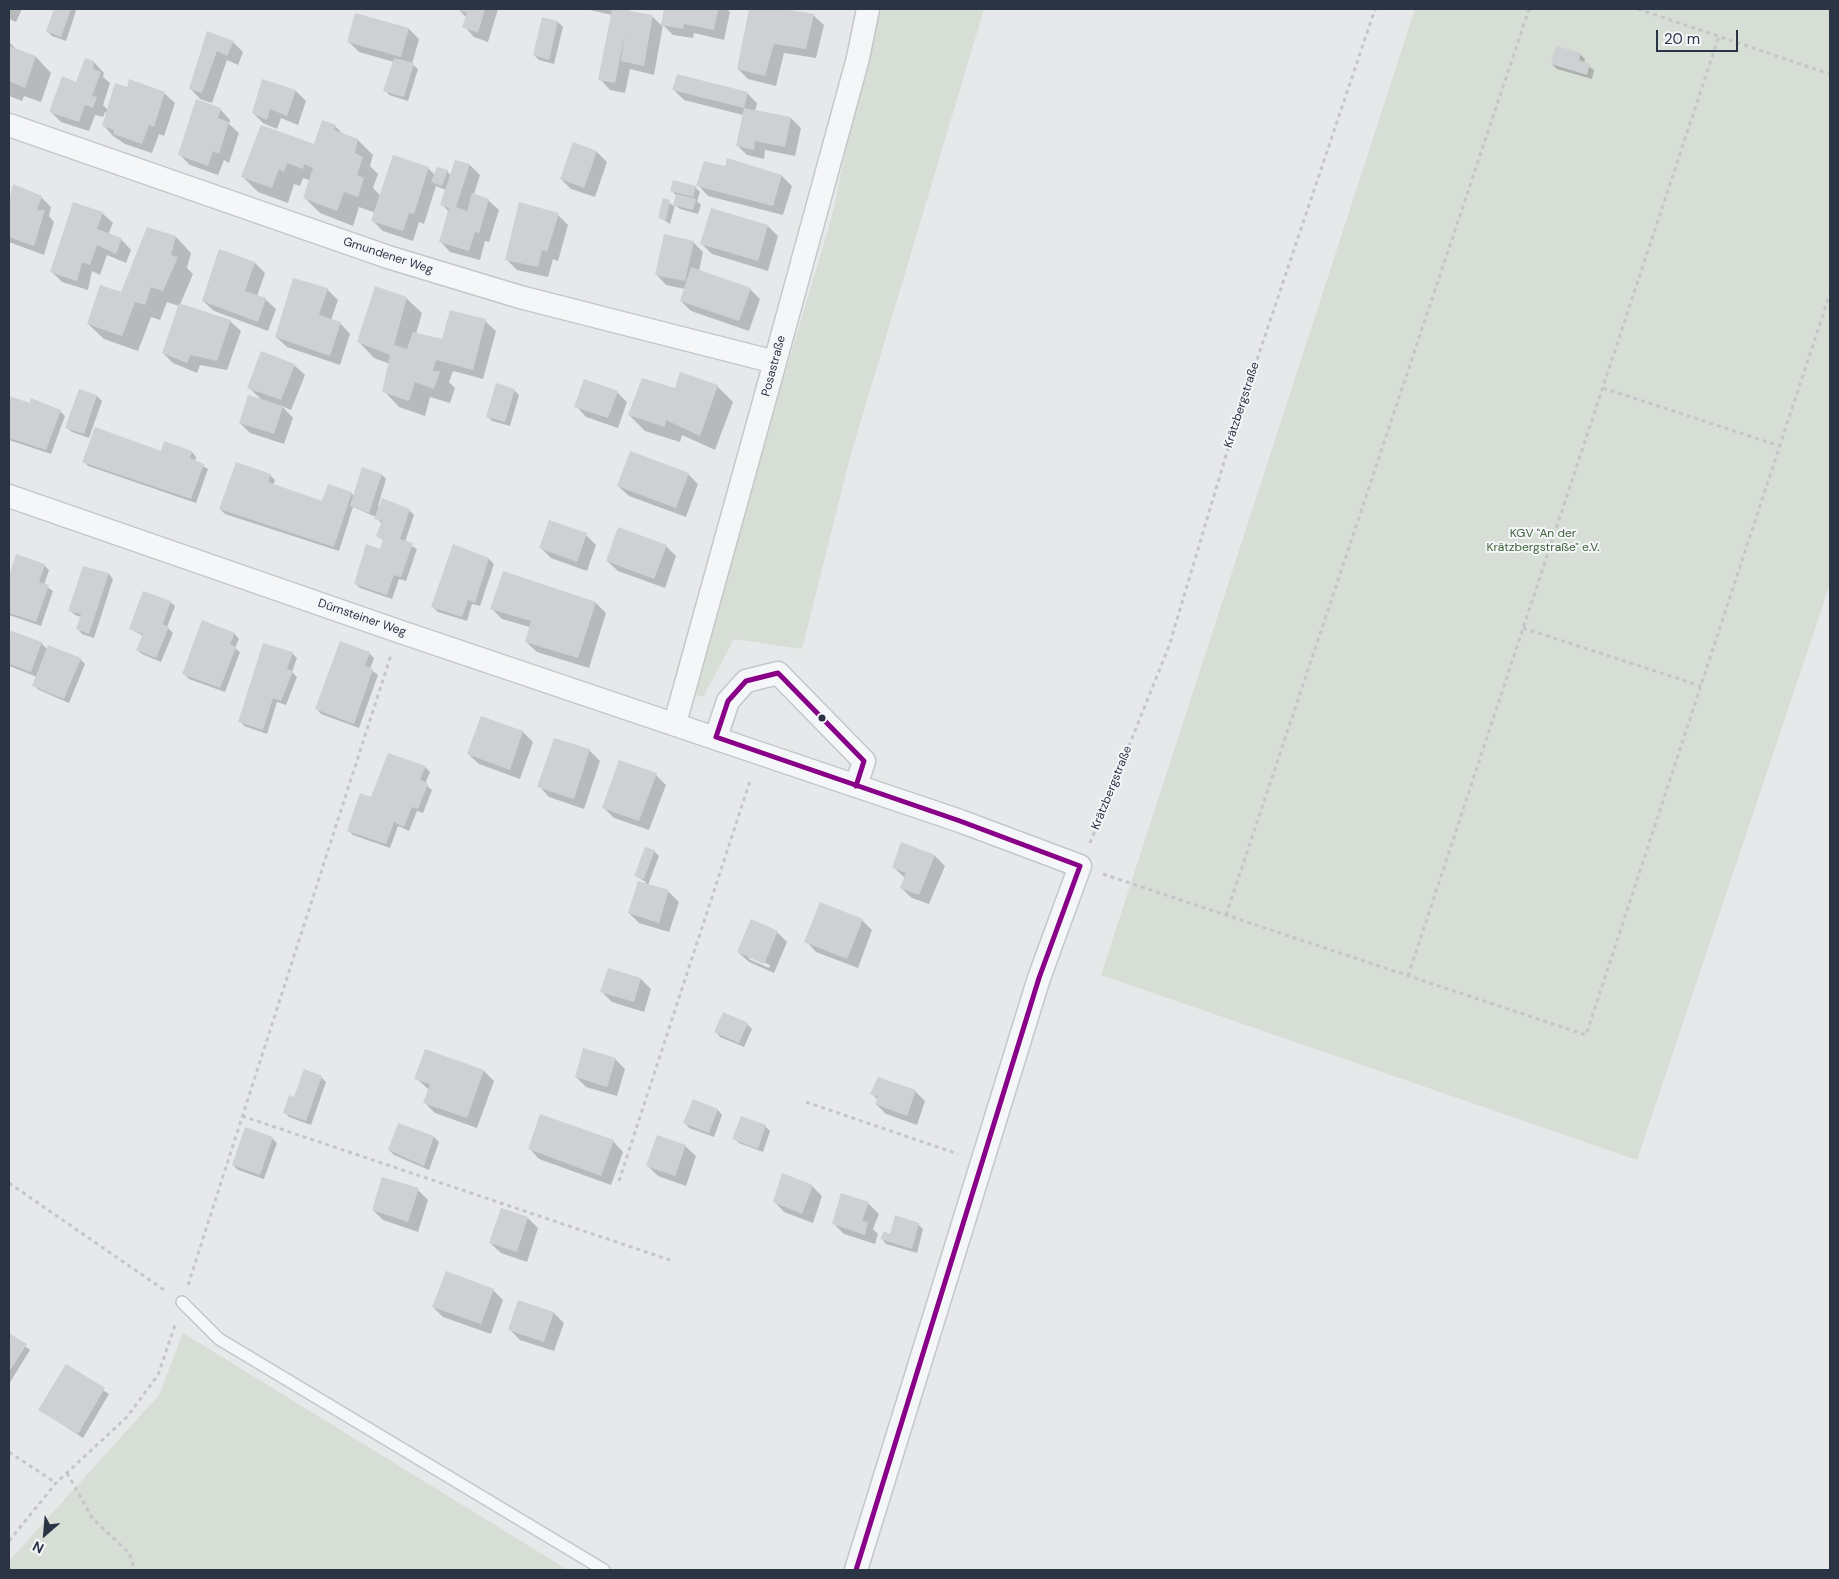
<!DOCTYPE html>
<meta charset="utf-8">
<style>
body{margin:0}
#map{position:relative;width:1839px;height:1579px;overflow:hidden;background:#e6e8ea;font-family:"DM Sans",sans-serif}
canvas{display:block}
.frame{position:absolute;inset:0;border:10px solid #2b3445;pointer-events:none}
.north{position:absolute;left:20px;top:1509px;width:50px;height:50px;-webkit-text-stroke:4px #f4f6f9;paint-order:stroke;rotate:207deg;font-size:14px;font-weight:700;line-height:20px;text-align:center;color:#2b3445}
.north::after{content:'';display:block;margin:auto;width:18px;height:22px;background:#2b3445;clip-path:polygon(50% 0,100% 100%,50% 72%,0 100%)}
.scale{position:absolute;left:1656px;top:30px;width:82px;height:22px;box-sizing:border-box;border:2px solid #2b3445;border-top:0;padding-left:6px;font-size:15px;line-height:18px;white-space:nowrap;color:#2b3445;-webkit-text-stroke:4px #f4f6f9;paint-order:stroke}
</style>
<div id="map">
<canvas width="1839" height="1579"></canvas>
<div class="frame"></div>
<div class="north">N</div>
<div class="scale">20 m</div>
</div>
<script>
const g = document.querySelector('canvas').getContext('2d');
g.lineJoin = 'round';
function fillPath(path, color) { g.fillStyle = color; g.fill(path, 'evenodd'); }
const toPath = rows => new Path2D(rows.map(r => 'M' + r).join(''));
function strokePath(path, color, width, dash) { g.strokeStyle = color; g.lineWidth = width; g.lineCap = dash ? 'butt' : 'round'; g.setLineDash(dash || []); g.stroke(path); }
function label(font, color, halo, rows, align = 'center') {
  g.font = font + ' "DM Sans",sans-serif'; g.lineWidth = 4; g.setLineDash([]); g.textBaseline = 'middle'; g.strokeStyle = halo; g.fillStyle = color; for (const [text, x, y, turn = 0] of rows) {
    g.save(); g.translate(x, y); g.rotate((+turn || 0) * Math.PI / 180); g.textAlign = isNaN(turn) ? turn : align; if (halo) g.strokeText(text, 0, 0); g.fillText(text, 0, 0); g.restore();
  }
}
fillPath(toPath([
 [876,9,984,9,850,457,802,649,734,639,703,697,689,693,831,220],
 [1415,9,1830,9,1830,584,1637,1160,1101,975],
 [183,1333,568,1570,9,1570,9,1561,159,1395]
]), '#d6ded6');
fillPath(toPath([
 [9,9,22,9,16,22,9,19],
 [56,9,74,9,76,11,66,41,52,36,47,31],
 [458,9,498,9,488,42,474,37,464,26,467,18],
 [586,9,621,9,652,16,662,26,665,9,726,9,730,12,724,40,694,33,693,38,673,35,663,25,654,75,630,69,625,93,610,90,600,79,612,15],
 [750,9,777,9,813,15,824,25,816,58,784,53,776,86,748,79,738,69],
 [356,14,409,29,419,39,412,64,418,69,408,101,389,95,385,90,394,62,359,52,349,42],
 [543,19,558,22,563,27,554,64,539,60,534,55],
 [207,33,233,42,243,52,238,65,227,60,212,103,200,99,190,88],
 [9,42,18,51,36,57,51,73,41,102,24,96,22,101,9,96],
 [1580,54,1585,59,1584,63,1594,70,1592,79,1557,69,1552,64],
 [94,62,104,73,103,77,110,83,103,105,108,110,128,88,164,93,175,103,164,136,159,134,152,153,125,144,113,136,103,125,107,113,105,112,103,117,95,115,89,131,61,122,51,112],
 [674,90,747,93,757,103,755,112,791,118,801,128,795,156,765,150,764,159,747,155,737,145,743,115,684,100],
 [296,91,306,101,298,125,281,118,277,129,263,123,253,113],
 [220,109,230,120,229,124,239,133,229,163,224,160,218,175,190,165,179,154],
 [335,126,344,135,358,140,373,155,370,166,378,174,373,188,381,196,428,168,435,175,447,171,451,176,470,165,480,175,474,194,488,200,499,210,489,242,485,241,480,260,450,252,440,241,449,212,442,204,446,190,436,186,424,224,419,222,413,241,383,231,373,221,376,213,359,207,353,226,320,213,305,198,311,181,303,178,300,186,294,184,288,203,258,192,243,177,314,145],
 [574,144,597,152,607,162,595,197,571,189,561,179],
 [728,159,782,176,792,186,783,215,708,196,698,185,726,168],
 [14,186,41,197,51,207,49,216,54,222,44,255,9,242,9,204],
 [695,187,700,192,697,201,701,205,698,214,680,209,675,205,670,224,659,217,664,200,674,206,677,196,672,191],
 [102,213,113,223,108,235,121,239,131,250,126,263,107,255,100,275,92,271,88,290,62,282,51,271],
 [558,215,568,225,558,261,553,259,548,277,517,270,506,259],
 [768,226,778,236,768,271,712,254,702,244],
 [148,228,176,237,191,253,187,268,193,274,180,305,230,321,241,331,227,370,200,365,197,373,173,363,163,353,179,306,167,302,160,320,151,317,138,351,104,339,88,324,122,294],
 [693,242,703,252,699,271,750,289,760,299,749,331,691,311,681,301,685,289,666,285,656,274],
 [255,263,265,273,257,296,265,299,276,309,268,331,214,311,203,301],
 [294,280,328,290,338,300,331,320,340,323,350,334,340,365,287,347,276,337],
 [406,298,422,313,416,334,443,340,485,321,496,331,483,379,453,371,449,382,455,388,450,403,430,397,425,416,399,407,384,391,390,364,374,358,359,342],
 [294,365,305,375,291,410,282,406,293,418,284,444,250,433,240,423,262,400,248,387],
 [717,386,733,402,715,450,682,435,680,442,645,431,629,415,676,389],
 [514,390,519,395,510,426,492,421,487,416],
 [80,391,97,396,102,401,89,438,72,432,67,428],
 [617,392,627,402,618,428,586,417,576,406],
 [9,397,30,405,60,411,65,416,51,454,9,440],
 [165,443,192,452,196,457,195,461,208,469,196,503,88,466,84,461,161,452],
 [688,474,698,484,686,517,629,496,618,486],
 [270,475,275,480,273,485,323,502,351,493,354,496,382,475,386,479,378,506,409,510,414,515,405,542,417,549,406,581,399,579,392,599,360,588,355,583,381,550,384,541,378,536,382,524,376,517,353,507,339,551,225,514,220,509],
 [586,535,596,545,587,571,551,558,541,548],
 [454,546,489,559,494,564,480,606,472,604,467,621,438,612,433,607],
 [666,546,676,556,665,588,618,571,607,561],
 [17,555,44,565,49,570,44,585,53,591,41,626,9,615,9,579],
 [84,568,109,574,113,579,94,638,82,634,78,629,81,617,75,615,70,610],
 [170,602,175,606,167,627,173,633,161,662,142,654,137,650,143,636,131,629],
 [596,603,606,613,589,668,537,652,526,642,530,627,502,619,492,609],
 [203,622,235,634,239,639,235,648,240,652,225,692,189,679,184,674],
 [9,632,41,643,48,650,80,659,85,664,69,703,39,690,34,686,37,677,9,666],
 [292,653,297,658,292,672,297,677,286,705,277,702,267,734,244,726,240,721],
 [369,653,374,658,370,669,378,675,359,728,321,714,317,709],
 [481,717,523,732,533,742,520,779,479,764,468,754],
 [589,750,600,761,584,809,549,797,539,786],
 [425,767,430,772,425,784,432,790,423,813,417,811,409,831,398,826,390,848,353,835,348,830,372,799],
 [656,775,666,785,649,830,614,818,604,808],
 [902,844,935,856,945,866,929,904,912,898,901,888,905,878,893,867],
 [654,851,659,856,648,885,669,892,679,902,669,932,639,923,629,913,646,882,635,875],
 [862,920,872,930,858,968,816,952,806,941],
 [777,932,787,942,774,973,749,962,738,952],
 [749,956,770,965,769,968,749,959],
 [641,979,651,989,644,1012,612,1002,602,992],
 [747,1024,752,1029,744,1047,720,1037,716,1032],
 [615,1059,625,1069,617,1096,586,1087,576,1077],
 [484,1071,494,1081,477,1128,435,1113,424,1102,429,1090,416,1078],
 [321,1077,326,1082,311,1125,289,1117,285,1112,295,1099],
 [915,1091,925,1101,917,1125,886,1114,876,1104,878,1100,871,1093],
 [718,1110,722,1115,714,1137,689,1128,685,1123],
 [398,1125,434,1137,439,1142,429,1170,394,1155,389,1150],
 [765,1126,770,1131,763,1152,739,1143,734,1139],
 [272,1138,277,1143,264,1179,238,1170,233,1165],
 [613,1141,623,1152,611,1185,539,1159,529,1148],
 [685,1146,696,1156,686,1186,658,1176,648,1166],
 [812,1186,822,1196,813,1223,784,1212,774,1201],
 [418,1190,428,1200,418,1232,383,1220,373,1210],
 [842,1194,869,1204,879,1214,873,1229,878,1234,875,1244,844,1234,834,1224],
 [528,1218,538,1228,527,1262,501,1253,490,1243],
 [918,1224,923,1229,917,1253,886,1244,882,1239],
 [493,1290,503,1300,491,1334,443,1317,433,1307],
 [554,1313,564,1323,554,1351,520,1340,509,1329],
 [9,1334,30,1350,9,1384],
 [66,1366,109,1394,83,1438,40,1410]
]), '#0003');
fillPath(toPath([
 [54,9,71,9,61,37,46,31],
 [456,9,485,9,478,33,462,27,467,13],
 [612,9,630,9,630,11,653,15,644,66,621,61,625,34,615,83,598,80],
 [664,9,718,9,714,30,684,24,683,29,661,25],
 [749,9,784,9,814,14,806,49,774,44,765,76,737,69],
 [355,13,409,28,401,57,347,42],
 [542,17,558,21,549,60,533,55],
 [207,31,234,41,227,56,217,51,202,93,189,89],
 [9,46,36,56,25,88,9,81],
 [1556,46,1581,53,1579,60,1590,64,1587,75,1551,64],
 [85,58,94,61,93,69,101,72,92,96,97,97,93,108,85,105,79,122,49,112,62,76,76,82],
 [394,58,414,63,404,97,383,91],
 [677,74,748,92,744,108,791,117,785,147,755,141,754,150,736,146,744,108,672,90],
 [129,79,165,92,154,127,149,125,142,144,113,134,114,130,102,126,115,83,127,87],
 [262,79,296,90,287,116,270,109,267,120,252,113],
 [196,99,221,108,218,118,229,122,219,154,213,151,208,166,178,155],
 [322,120,336,125,334,130,358,139,355,153,363,157,357,175,364,178,358,197,344,192,337,211,303,198,313,168,304,164,303,169,287,163,284,172,279,169,272,188,241,177,261,125,314,144],
 [573,142,597,151,584,188,560,179],
 [393,155,429,167,414,214,409,213,403,231,371,221],
 [727,158,782,175,773,206,696,186,704,161,725,166],
 [455,160,470,164,456,207,467,211,472,193,489,199,479,233,475,232,469,251,439,242,449,208,440,205],
 [437,167,448,170,442,186,431,182],
 [673,180,696,186,693,197,670,191],
 [13,184,42,196,37,210,45,210,34,246,9,237,9,200],
 [676,194,696,199,693,210,673,205],
 [663,198,670,200,666,220,658,218],
 [73,202,103,212,97,229,122,238,116,254,97,245,90,265,82,262,77,281,50,272],
 [519,202,559,213,547,252,542,250,538,267,505,260],
 [711,208,768,225,758,261,700,244],
 [147,227,176,236,171,255,178,257,163,291,151,287,145,305,135,302,122,336,87,324,100,285,121,292],
 [664,234,694,241,685,281,655,275],
 [219,249,255,262,245,291,266,298,258,322,202,301],
 [691,267,751,288,739,321,680,301],
 [293,278,328,288,319,315,341,322,330,356,275,337],
 [375,286,407,297,394,345,407,349,413,332,442,339,450,310,486,319,473,370,436,360,433,371,440,371,434,389,415,382,409,401,382,392,390,355,357,342],
 [179,303,231,320,217,361,190,355,187,363,162,353],
 [261,351,295,364,281,400,247,388],
 [680,372,718,385,700,436,666,420,665,427,628,415,642,378,675,388],
 [584,379,618,391,608,418,574,407],
 [496,383,515,389,505,422,486,417],
 [79,389,97,395,84,434,65,428],
 [248,395,283,406,274,434,239,423],
 [9,396,30,403,31,398,61,410,46,450,9,438],
 [95,427,161,451,164,441,192,451,190,458,204,464,191,499,82,462],
 [630,451,689,473,676,508,617,486],
 [236,462,271,474,268,482,322,501,328,484,352,492,334,547,219,509],
 [362,467,382,474,369,513,350,506],
 [382,498,410,509,400,539,413,543,401,577,394,575,387,595,354,584,366,544,380,549,383,540,376,536,382,521,374,519],
 [549,520,587,533,577,562,539,548],
 [618,527,667,545,654,579,606,561],
 [453,544,489,558,475,603,468,600,462,617,431,607],
 [16,554,45,564,39,582,49,585,36,622,9,613,9,576],
 [83,566,109,573,89,634,76,629,81,614,68,611],
 [503,571,596,602,578,658,525,642,531,621,490,609],
 [143,591,171,601,163,624,169,627,156,658,136,650,143,634,129,629],
 [202,620,235,633,230,644,236,647,220,688,182,674],
 [9,630,42,642,31,672,9,664],
 [340,641,370,652,365,666,373,669,354,724,315,709],
 [263,643,293,652,287,669,293,671,281,701,273,698,263,730,238,722],
 [48,645,81,658,64,699,32,686],
 [481,716,523,731,510,770,467,754],
 [554,738,590,749,574,799,537,787],
 [388,753,426,766,420,779,428,784,418,809,412,807,404,827,394,822,386,844,347,831,360,793,371,797],
 [619,760,657,773,639,821,602,808],
 [901,842,935,855,919,895,900,888,906,873,892,868],
 [645,847,655,850,644,879,634,876],
 [638,881,669,890,659,923,628,913],
 [820,902,863,919,847,959,804,942],
 [751,919,778,931,764,964,737,952],
 [608,968,641,978,634,1002,600,992],
 [723,1012,748,1023,739,1043,714,1032],
 [583,1048,616,1058,607,1087,575,1077],
 [425,1049,484,1070,467,1118,423,1103,430,1084,414,1079],
 [304,1069,322,1076,306,1121,283,1113,289,1095,294,1097],
 [878,1077,916,1090,907,1116,875,1104,878,1097,870,1094],
 [693,1099,718,1109,709,1133,683,1123],
 [540,1114,614,1140,601,1176,528,1149],
 [741,1116,766,1125,758,1149,732,1139],
 [398,1123,434,1136,424,1166,388,1150],
 [245,1127,273,1137,260,1175,232,1165],
 [657,1135,686,1145,675,1176,646,1166],
 [782,1173,813,1185,802,1214,773,1202],
 [382,1177,419,1188,408,1222,372,1210],
 [841,1193,869,1202,862,1221,868,1222,865,1235,832,1224],
 [501,1208,528,1217,517,1252,489,1243],
 [895,1215,919,1223,912,1249,880,1239,884,1231,890,1234],
 [446,1271,494,1289,481,1324,432,1307],
 [518,1300,554,1312,544,1342,508,1330],
 [9,1333,27,1344,9,1372],
 [66,1364,105,1388,78,1434,38,1410]
]), '#ced0d3');
const lane = toPath([
 [182,1302,219,1339,604,1570]
]);
const street = toPath([
 [9,125,388,257,520,297,775,362],
 [9,496,398,631,960,821,1080,866,1039,978,856,1570],
 [675,723,775,362,858,58,868,9],
 [716,737,728,701,746,681,778,673,864,761,856,786]
]);
strokePath(lane, '#c4c6c8', 14);
strokePath(street, '#c4c6c8', 25);
strokePath(toPath([
 [1638,9,1830,74],
 [1603,388,1780,446],
 [1523,628,1701,686],
 [1090,843,1169,646,1236,422,1375,9],
 [1103,874,1586,1035,1830,293],
 [1226,915,1529,9],
 [1408,976,1719,36],
 [806,1102,958,1154],
 [242,1116,670,1260],
 [619,1181,751,778],
 [9,1183,167,1292],
 [188,1285,391,655],
 [9,1452,56,1483],
 [67,1473,93,1519,129,1553,135,1570],
 [9,1541,56,1483,127,1417,158,1375,176,1322]
]), '#c5c6ca', 3, [4, 4]);
strokePath(lane, '#f5f6f7', 11);
strokePath(street, '#f5f6f7', 22);
strokePath(toPath([
 [716,737,960,821,1080,866],
 [716,737,728,701,746,681,778,673,864,761,856,786],
 [856,1570,1039,978,1080,866]
]), '#808', 5);
for (const [x, y, r, color] of [
 [822,718,4.5,"#2b3445"]
]) { const dot = new Path2D(); dot.arc(x, y, r, 0, 2 * Math.PI); g.fillStyle = color; g.fill(dot); strokePath(dot, '#f4f6f9', 2); }
label('12px', '#2b3445', '#f4f6f9', [
 ["Gmundener Weg",388,256,18],
 ["Posastraße",774,366,-75],
 ["Krätzbergstraße",1242,405,-72],
 ["Dürnsteiner Weg",362,618,19],
 ["Krätzbergstraße",1112,788,-68]
]);
label('12px', '#3f6138', '#f4f6f9', [
 ["KGV \"An der",1543,534],
 ["Krätzbergstraße\" e.V.",1543,548]
]);
</script>
